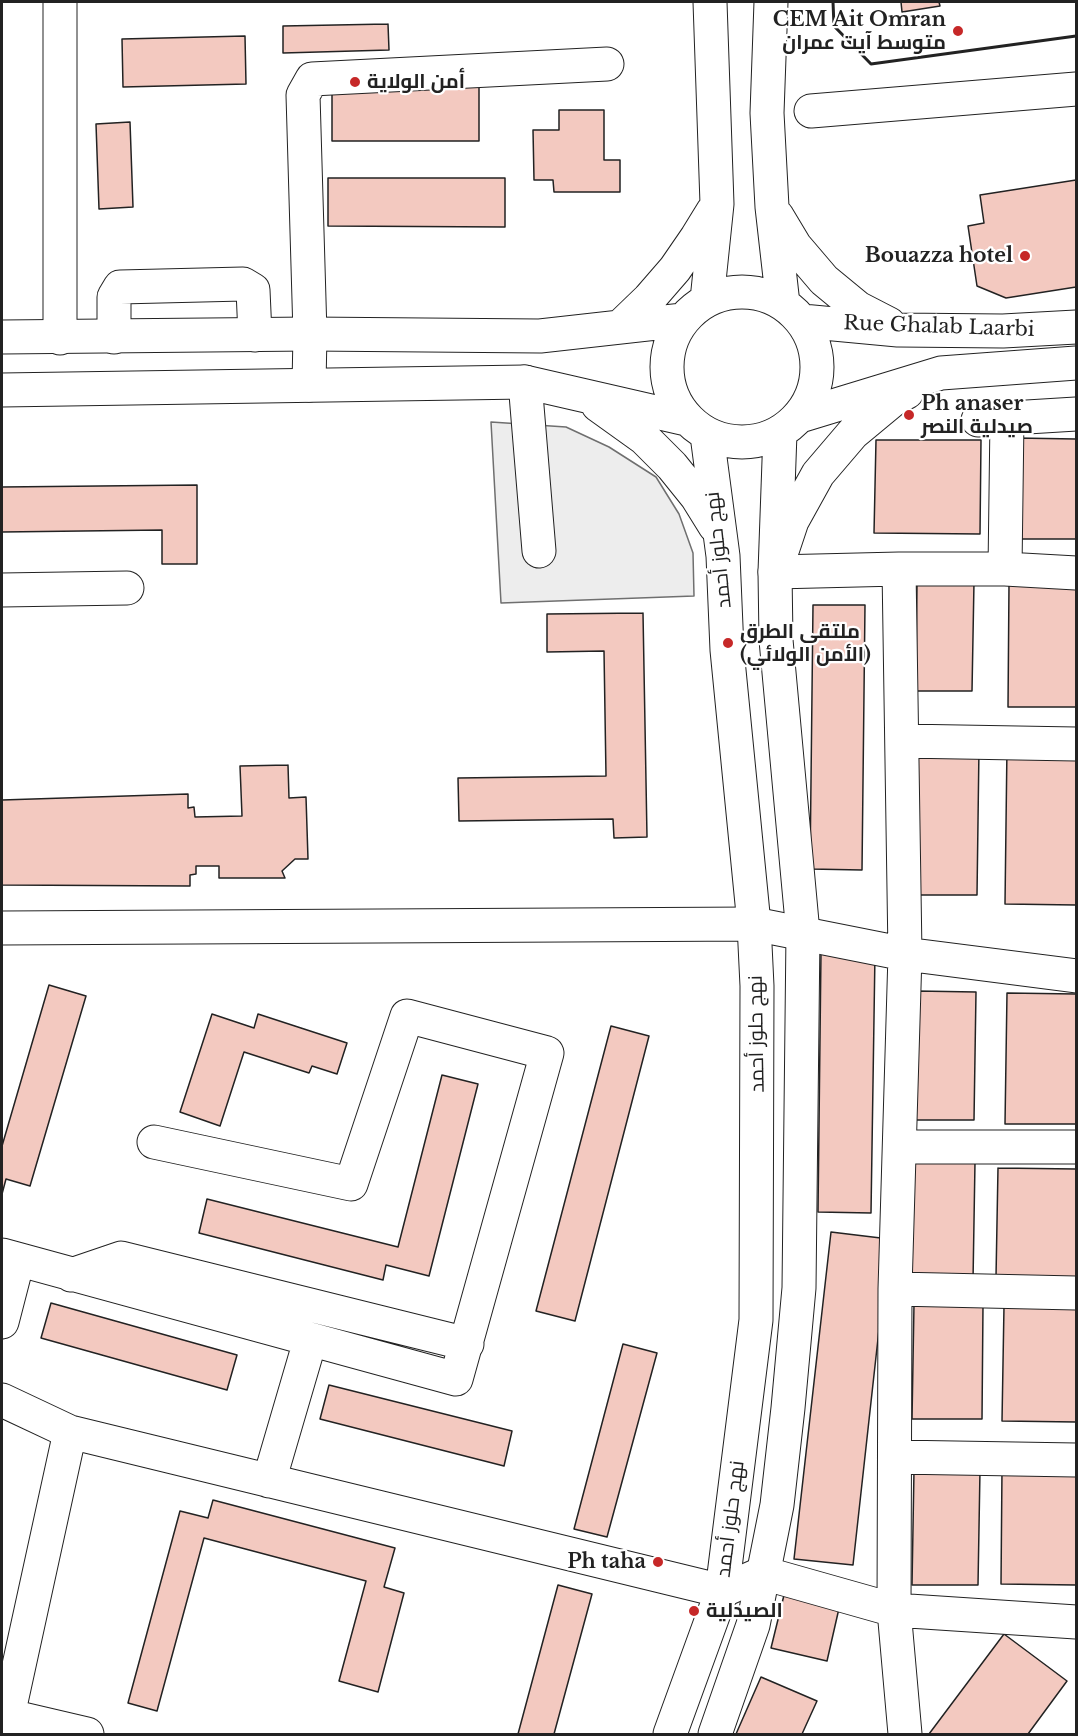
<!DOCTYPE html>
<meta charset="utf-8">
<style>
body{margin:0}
#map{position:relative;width:1078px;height:1736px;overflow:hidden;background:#fff;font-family:"Libre Baskerville",serif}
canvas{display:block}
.frame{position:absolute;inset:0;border:3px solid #222;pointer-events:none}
</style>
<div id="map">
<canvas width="1078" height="1736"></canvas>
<div class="frame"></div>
</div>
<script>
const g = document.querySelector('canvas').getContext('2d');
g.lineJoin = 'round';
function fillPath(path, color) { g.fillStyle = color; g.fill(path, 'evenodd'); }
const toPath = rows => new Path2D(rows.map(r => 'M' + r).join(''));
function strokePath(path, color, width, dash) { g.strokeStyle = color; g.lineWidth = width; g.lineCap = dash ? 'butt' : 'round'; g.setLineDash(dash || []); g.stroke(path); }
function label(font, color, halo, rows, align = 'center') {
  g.font = font + ' "Libre Baskerville",Cairo,serif'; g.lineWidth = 4.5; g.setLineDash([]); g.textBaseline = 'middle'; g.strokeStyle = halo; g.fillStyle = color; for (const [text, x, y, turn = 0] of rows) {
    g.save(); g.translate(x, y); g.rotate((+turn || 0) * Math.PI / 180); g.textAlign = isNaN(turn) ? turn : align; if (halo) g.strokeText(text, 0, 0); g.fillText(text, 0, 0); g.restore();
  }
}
const parking = toPath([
 [491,422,566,427,609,447,656,477,679,514,693,553,694,596,501,603,491,422]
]);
fillPath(parking, '#ededed');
strokePath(parking, '#6f6f6f', 1.5);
const building = toPath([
 [901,2,939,2,940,6,902,12,901,2],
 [388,24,389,50,283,53,283,26,388,24],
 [245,36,246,84,123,87,122,39,245,36],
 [479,84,479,141,332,141,332,85,479,84],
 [559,110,604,110,604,160,620,160,620,192,554,192,553,180,534,180,533,130,559,130,559,110],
 [130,122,133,207,99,209,96,124,130,122],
 [328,178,505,178,505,227,328,226,328,178],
 [1076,180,1076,287,1006,298,977,286,968,226,984,223,980,195,1076,180],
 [1016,438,1076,439,1076,539,1015,539,1016,438],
 [876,440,981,440,980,534,874,533,876,440],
 [197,485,197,564,162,564,162,530,2,532,2,487,197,485],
 [917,582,974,582,972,691,916,691,917,582],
 [1009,584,1076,585,1076,707,1008,707,1009,584],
 [813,605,865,605,862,870,810,869,813,605],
 [643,613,647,837,614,838,613,819,459,821,458,778,606,776,604,651,547,652,547,614,643,613],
 [1007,746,1076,747,1076,905,1005,904,1007,746],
 [915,747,979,748,977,895,913,895,915,747],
 [288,765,289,798,306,797,308,859,295,859,282,871,285,878,219,878,219,866,196,866,196,874,190,875,190,886,2,885,2,800,188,794,188,808,194,807,195,817,242,816,240,766,288,765],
 [821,952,875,953,871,1213,818,1212,821,952],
 [49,985,86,996,30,1186,6,1179,2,1194,2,1146,49,985],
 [917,991,976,992,974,1120,915,1120,917,991],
 [1007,993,1076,994,1076,1124,1005,1124,1007,993],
 [212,1014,254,1028,258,1014,347,1043,337,1074,312,1066,309,1073,244,1052,220,1126,180,1112,212,1014],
 [611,1026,649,1036,575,1321,536,1311,611,1026],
 [442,1075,478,1084,429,1276,386,1265,383,1280,199,1233,207,1199,398,1247,442,1075],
 [912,1161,975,1162,973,1281,910,1280,912,1161],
 [998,1168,1076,1169,1076,1278,996,1277,998,1168],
 [831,1232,889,1239,853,1565,794,1559,831,1232],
 [51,1303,237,1355,227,1390,41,1338,51,1303],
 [914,1304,983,1305,982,1419,912,1419,914,1304],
 [1004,1306,1076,1306,1076,1422,1002,1421,1004,1306],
 [623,1344,657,1353,607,1537,574,1529,623,1344],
 [329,1385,512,1431,504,1466,320,1419,329,1385],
 [1002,1469,1076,1470,1076,1585,1001,1584,1002,1469],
 [914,1470,980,1470,978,1585,912,1585,914,1470],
 [213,1500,395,1548,384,1587,404,1593,378,1692,339,1681,366,1581,204,1538,157,1711,128,1703,180,1511,208,1518,213,1500],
 [558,1585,592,1594,554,1734,518,1734,558,1585],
 [785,1591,840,1604,827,1661,771,1648,785,1591],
 [1004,1634,1067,1681,1028,1734,929,1734,1004,1634],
 [761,1677,817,1701,802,1734,736,1734,761,1677]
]);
fillPath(building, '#f3c9c0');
strokePath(building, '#222', 1.5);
const minor = toPath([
 [60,2,60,338],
 [811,111,1076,89],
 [114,337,114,297,120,287,243,284,253,290,255,335],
 [525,382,539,551],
 [309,385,310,334,303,95,312,79,607,64],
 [978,420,1076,414],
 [899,569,905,954,895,1289,894,1610,905,1734],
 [1005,569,1007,418],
 [775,572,899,569,1005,569,1076,573],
 [2,590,127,588],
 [902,741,1076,744],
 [2,928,754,924,905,954,1076,976],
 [900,1147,1076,1147],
 [2,1255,456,1379,547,1053,407,1016,351,1184,154,1142],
 [71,1275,121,1258,467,1344],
 [895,1289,1076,1293],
 [2,1322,18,1260],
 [2,1400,70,1432,722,1591,763,1573,894,1610,1076,1622],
 [895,1457,1076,1460],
 [269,1481,310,1341],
 [10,1716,87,1734],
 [4,1734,70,1432]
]);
const major = toPath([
 [771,2,767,113,772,207,783,304],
 [777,216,795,246,824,280,858,308,889,324],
 '667 367a75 75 0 1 1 150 0a75 75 0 1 1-150 0Z',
 [707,300,717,204,710,2],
 [802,321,898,330,1003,331,1076,327],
 [621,326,649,299,675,269,697,237,713,211],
 [2,337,310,334,540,336,683,320],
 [2,390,525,382,686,419],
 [598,405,644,438,672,466,697,497,715,526],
 [800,416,941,373,1076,363],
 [783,548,792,521,818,474,853,433,894,399,907,392],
 [670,1734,722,1591,756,1320,757,986,754,924,727,650,723,556,707,435],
 [715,1734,753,1625,777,1505,788,1408,799,1288,803,933,776,640,775,572,780,433]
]);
strokePath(minor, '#222', 35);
strokePath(major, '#222', 35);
strokePath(minor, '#fff', 33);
strokePath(major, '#fff', 33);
strokePath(toPath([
 [833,2,834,26,871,64,1076,36]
]), '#222', 3);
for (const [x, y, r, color] of [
 [958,31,6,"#c62828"],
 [355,82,6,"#c62828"],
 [1025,256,6,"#c62828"],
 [909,415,6,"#c62828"],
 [728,643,6,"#c62828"],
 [658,1562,6,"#c62828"],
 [694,1611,6,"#c62828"]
]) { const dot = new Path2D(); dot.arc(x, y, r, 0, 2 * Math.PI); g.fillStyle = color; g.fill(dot); strokePath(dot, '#fff', 2); }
label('bold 20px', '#222', '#fff', [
 ["CEM Ait Omran",946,20,"right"],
 ["متوسط آيت عمران",946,43,"right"],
 ["أمن الولاية",367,82],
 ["Bouazza hotel",1013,256,"right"],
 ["Ph anaser",921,404],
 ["صيدلية النصر",921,427],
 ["ملتقى الطرق",740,632],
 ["(الأمن الولائي)",740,655],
 ["Ph taha",646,1562,"right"],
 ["الصيدلية",706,1611]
], 'left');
label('20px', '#222', '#fff', [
 ["Rue Ghalab Laarbi",939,327,2],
 ["نهج حلوز أحمد",719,550,-96],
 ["نهج حلوز أحمد",757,1034,-91],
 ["نهج حلوز أحمد",731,1519,-83]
]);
</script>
